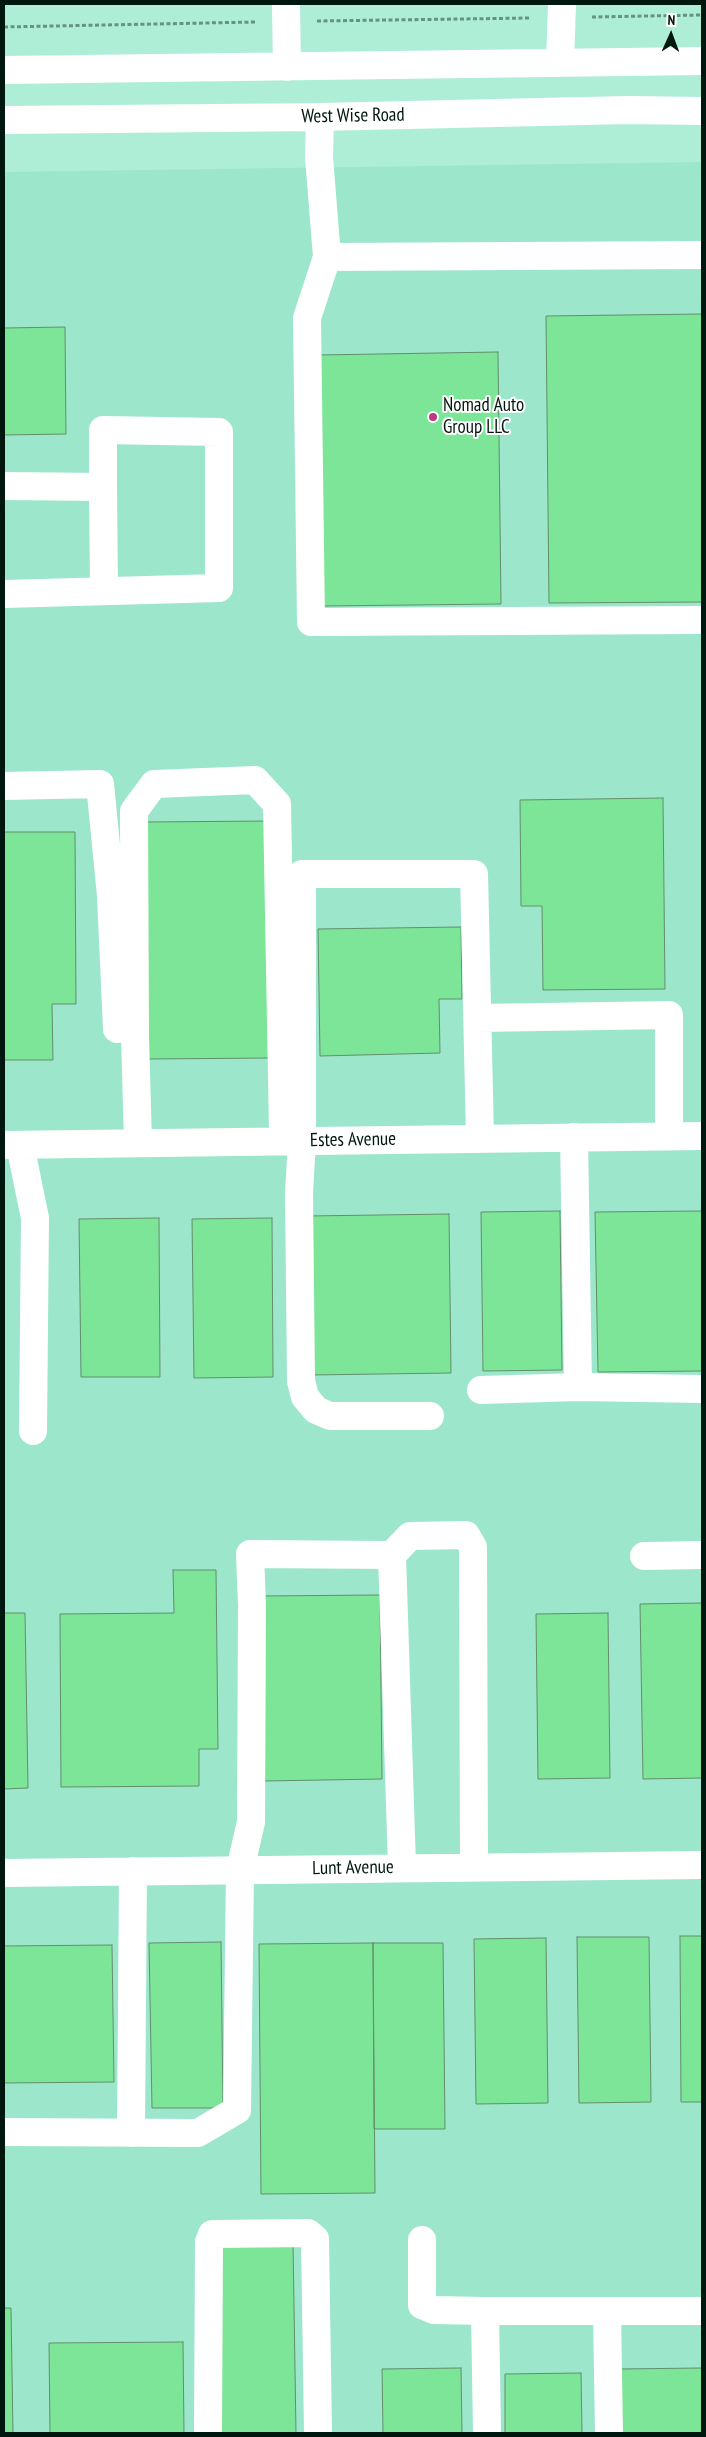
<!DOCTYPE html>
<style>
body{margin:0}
#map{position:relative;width:706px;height:2437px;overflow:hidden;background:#aeeed7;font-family:"PT Sans Narrow",sans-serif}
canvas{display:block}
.frame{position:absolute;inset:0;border:5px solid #00170f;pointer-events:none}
.north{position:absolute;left:646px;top:10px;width:50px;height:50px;-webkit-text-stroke:4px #fff;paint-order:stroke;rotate:2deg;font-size:14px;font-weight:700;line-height:20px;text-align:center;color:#00170f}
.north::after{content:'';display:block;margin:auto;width:18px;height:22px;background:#00170f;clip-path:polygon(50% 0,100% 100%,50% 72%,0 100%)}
</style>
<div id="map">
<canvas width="706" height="2437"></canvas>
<div class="frame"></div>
<div class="north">N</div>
</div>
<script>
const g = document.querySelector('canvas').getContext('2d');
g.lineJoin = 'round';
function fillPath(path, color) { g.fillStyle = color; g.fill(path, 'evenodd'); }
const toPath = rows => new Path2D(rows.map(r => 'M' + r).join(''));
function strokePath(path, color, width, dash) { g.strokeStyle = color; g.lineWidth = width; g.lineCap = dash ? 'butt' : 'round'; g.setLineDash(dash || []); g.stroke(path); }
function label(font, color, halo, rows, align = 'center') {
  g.font = font + ' "PT Sans Narrow",sans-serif'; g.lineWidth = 4; g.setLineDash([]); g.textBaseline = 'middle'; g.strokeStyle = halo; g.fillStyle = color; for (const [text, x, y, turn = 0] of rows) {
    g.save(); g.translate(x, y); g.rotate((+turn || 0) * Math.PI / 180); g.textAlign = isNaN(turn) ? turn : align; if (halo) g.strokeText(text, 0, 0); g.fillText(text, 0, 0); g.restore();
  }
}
fillPath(toPath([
 [702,162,702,2433,4,2433,4,172]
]), '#9ce6cc');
const building = toPath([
 [702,314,702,602,549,603,546,316,702,314],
 [4,320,4,328,65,327,66,434,4,435,4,320],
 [498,352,501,604,322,606,319,355,498,352],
 [663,798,665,989,543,990,542,906,521,906,520,800,663,798],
 [270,821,272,1058,148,1059,145,822,270,821],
 [4,832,75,832,76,1004,52,1004,53,1060,4,1060,4,832],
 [461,927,462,999,439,999,440,1053,320,1056,318,929,461,927],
 [560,1211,562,1370,483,1371,481,1212,560,1211],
 [702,1211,702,1371,598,1372,595,1212,702,1211],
 [449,1214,451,1373,310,1375,308,1216,449,1214],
 [159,1218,160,1377,81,1377,79,1219,159,1218],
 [272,1218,273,1377,194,1378,192,1219,272,1218],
 [173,1570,216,1570,218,1749,199,1749,199,1786,61,1787,60,1614,174,1613,173,1570],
 [380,1595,382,1779,263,1781,262,1596,380,1595],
 [702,1603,702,1778,643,1779,640,1604,702,1603],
 [4,1613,25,1613,28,1788,4,1789,4,1613],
 [608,1613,610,1778,538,1779,536,1614,608,1613],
 [680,1936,702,1936,702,2102,681,2102,680,1936],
 [577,1937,649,1937,651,2102,579,2103,577,1937],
 [546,1938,548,2103,476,2104,474,1939,546,1938],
 [221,1942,223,2108,152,2108,149,1943,221,1942],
 [373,1943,443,1943,445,2129,374,2129,373,1943],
 [373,1943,375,2193,261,2194,259,1944,373,1943],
 [112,1945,114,2082,4,2083,4,1946,112,1945],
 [293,2242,296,2433,220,2433,217,2243,293,2242],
 [4,2308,11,2308,13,2433,4,2433,4,2308],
 [183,2342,184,2433,50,2433,49,2343,183,2342],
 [461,2368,462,2433,383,2433,382,2369,461,2368],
 [702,2368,702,2433,620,2433,620,2369,702,2368],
 [581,2373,582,2433,505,2433,505,2374,581,2373]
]);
fillPath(building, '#7de597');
strokePath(building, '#628f6c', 1);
strokePath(toPath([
 [592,17,702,15],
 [317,21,531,18],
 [4,27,256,22]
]), '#659383', 3, [4, 2.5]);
strokePath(toPath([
 [286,4,287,67],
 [560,63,562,4],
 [4,70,702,61],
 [320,117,319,157,327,257,702,255],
 [4,120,320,117,628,110,702,111],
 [327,257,307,318,311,622,702,620],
 [4,486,103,487,103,430,219,432,219,588,4,594],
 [103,487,104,591],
 [4,786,100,784,111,896,117,1029],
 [478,1018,669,1015,669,1136],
 [574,1137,578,1387],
 [138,1143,135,1036,134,811,154,784,255,780,277,804,283,1133],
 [4,1145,702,1136],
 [20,1145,35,1218,33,1431],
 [481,1390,578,1387,702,1389],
 [430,1416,330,1416,316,1410,305,1397,301,1381,299,1193,302,1141,302,874,474,874,480,1138],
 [644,1556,702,1555],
 [402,1867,392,1555,410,1536,466,1535,473,1547,474,1867],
 [4,1873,702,1865],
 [4,2132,198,2133,237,2110,240,1870,251,1822,252,1606,250,1554,392,1555],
 [131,2133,133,1871],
 [422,2240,422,2305,434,2310,485,2311],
 [607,2311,609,2433],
 [208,2433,209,2242,212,2234,308,2233,315,2239,318,2433],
 [487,2433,485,2311,702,2311]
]), '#fff', 28);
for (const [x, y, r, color] of [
 [433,417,5,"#bc3a82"]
]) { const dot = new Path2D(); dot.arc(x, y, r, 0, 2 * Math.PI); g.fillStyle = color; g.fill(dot); strokePath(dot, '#fff', 2); }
label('19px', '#00170f', '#fff', [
 ["West Wise Road",353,116,-1],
 ["Estes Avenue",353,1140,-1],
 ["Lunt Avenue",353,1868,-1]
]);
label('19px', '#00170f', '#fff', [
 ["Nomad Auto",443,406],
 ["Group LLC",443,428]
], 'left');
</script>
